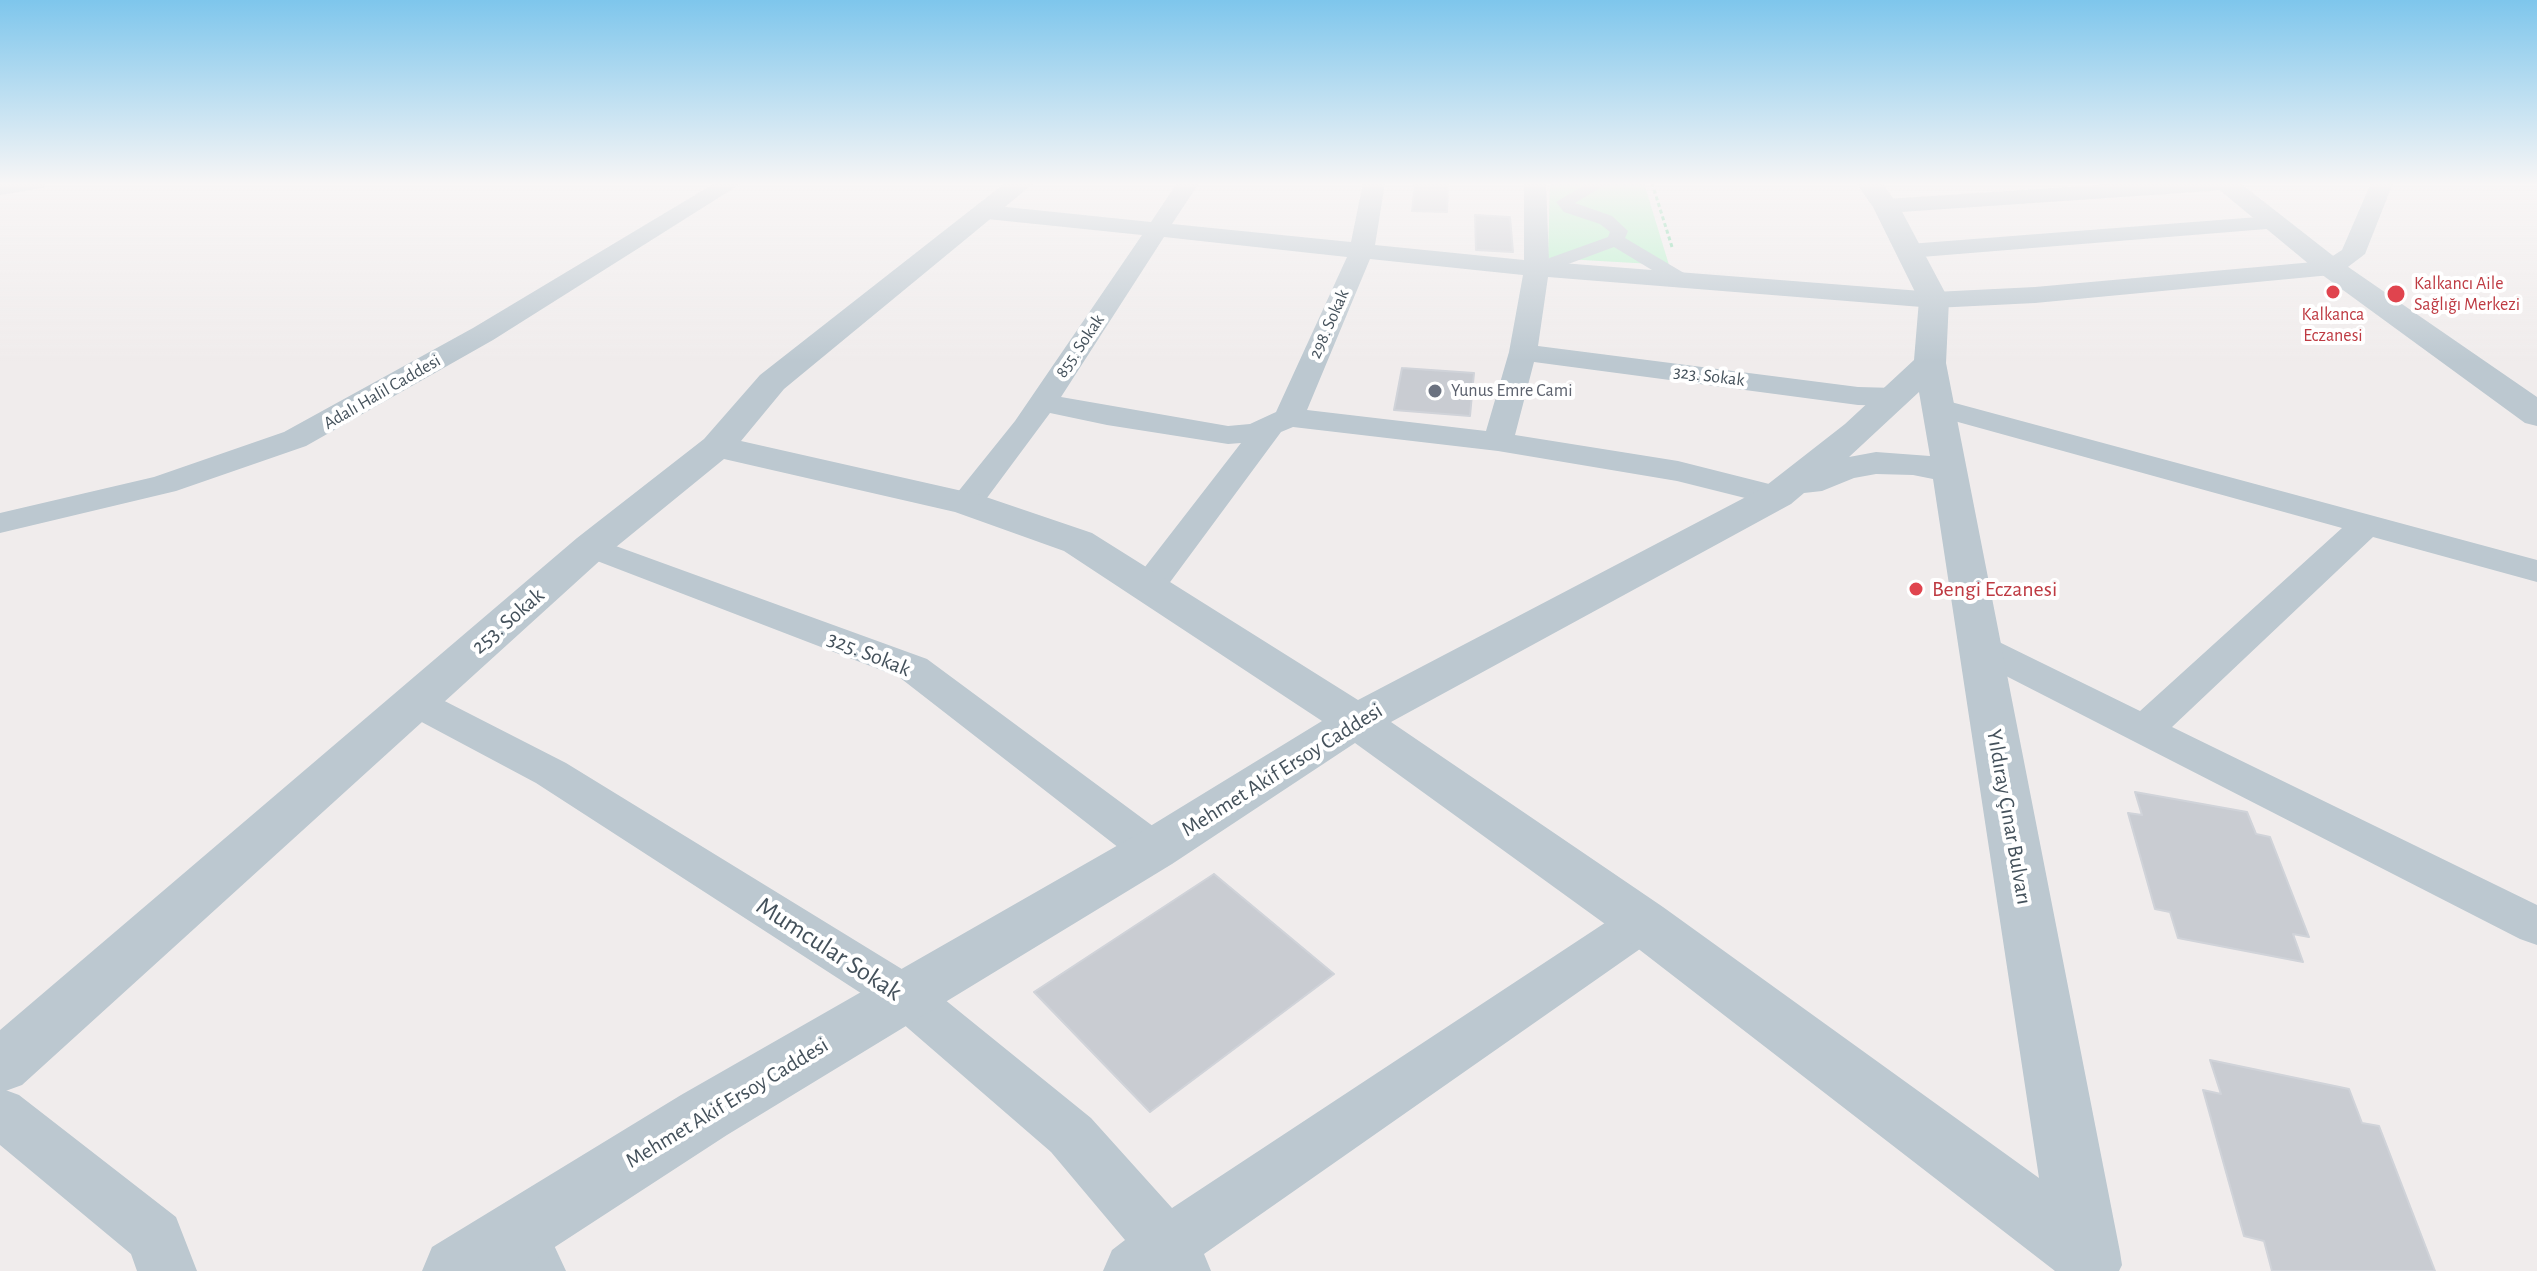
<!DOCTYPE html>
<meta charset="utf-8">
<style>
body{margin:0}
canvas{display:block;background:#f0ecec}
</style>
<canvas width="2537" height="1271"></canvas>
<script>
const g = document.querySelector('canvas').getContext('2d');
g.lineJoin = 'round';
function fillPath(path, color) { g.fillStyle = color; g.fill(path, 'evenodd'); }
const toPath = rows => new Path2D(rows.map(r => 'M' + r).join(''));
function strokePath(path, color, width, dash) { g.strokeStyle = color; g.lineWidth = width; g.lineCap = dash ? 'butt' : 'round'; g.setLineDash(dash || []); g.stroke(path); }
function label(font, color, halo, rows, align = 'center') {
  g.font = font + ' "Alegreya Sans",sans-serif'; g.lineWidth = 8; g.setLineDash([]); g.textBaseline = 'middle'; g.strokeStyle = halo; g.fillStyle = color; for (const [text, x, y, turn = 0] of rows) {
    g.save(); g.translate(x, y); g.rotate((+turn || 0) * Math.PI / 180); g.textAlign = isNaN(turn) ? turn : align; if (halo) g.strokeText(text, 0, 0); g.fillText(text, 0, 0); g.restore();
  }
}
fillPath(toPath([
 [1550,183,1644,183,1669,265,1548,258]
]), '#b6f1ca');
const building = toPath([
 [1415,183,1448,183,1447,212,1412,211,1415,183],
 [1475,215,1510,217,1513,252,1476,250,1475,215],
 [1402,368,1474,373,1470,416,1394,410,1402,368],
 [2135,792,2247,812,2256,834,2270,837,2309,937,2293,934,2303,962,2178,938,2170,912,2155,909,2128,813,2142,815,2135,792],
 [1214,874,1334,974,1150,1112,1034,992,1214,874],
 [2210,1060,2349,1089,2362,1123,2379,1126,2435,1271,2272,1271,2264,1241,2244,1236,2203,1090,2221,1094,2210,1060]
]);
fillPath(building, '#c9ccd2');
strokePath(building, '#d0d3d9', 2);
strokePath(toPath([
 [1652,183,1672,247]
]), '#6cd29b', 3, [4, 3]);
fillPath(toPath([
 [1588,183,1608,183,1575,203,1612,216,1628,231,1625,238,1689,276,1691,280,1689,284,1675,284,1614,247,1544,273,1530,273,1528,269,1530,265,1608,237,1610,232,1600,224,1564,212,1556,202,1588,183]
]), '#bcc8d0');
fillPath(toPath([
 [0,183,46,183,43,188,0,195,0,183],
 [715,183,742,183,493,340,306,446,176,491,0,533,0,513,154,477,284,432,473,328,715,183],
 [1177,183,1199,183,1172,224,1351,242,1363,183,1385,183,1375,245,1524,260,1524,183,1546,183,1549,262,1934,292,2035,287,2325,261,2342,250,2371,183,2393,183,2365,254,2340,273,2331,275,2035,303,1934,308,1548,277,1538,346,1858,387,1895,388,1905,391,1910,397,1905,403,1895,406,1858,405,1534,362,1515,435,1678,461,1789,489,1794,496,1789,503,1777,506,1677,481,1498,451,1293,427,1281,432,1162,593,1149,596,1136,593,1131,585,1241,443,1228,444,1107,425,1050,413,978,510,966,513,954,510,949,503,1015,421,1142,235,987,219,979,217,976,212,979,207,987,205,1151,222,1177,183],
 [1164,237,1347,257,1276,412,1250,424,1228,426,1061,397,1164,237],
 [1370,259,1523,275,1509,352,1486,431,1307,410,1370,259],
 [2127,183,2236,183,2225,190,1886,213,1878,211,1875,206,1878,201,1886,199,2127,183],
 [2271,216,2279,218,2283,223,2279,228,1909,258,1900,256,1897,251,1900,246,1909,244,2271,216],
 [1940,399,2537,560,2537,582,2373,537,2172,727,2537,905,2537,945,2520,939,1965,655,1960,647,1965,639,1979,635,1993,639,2140,711,2342,528,1929,414,1925,408,1929,402,1940,399],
 [591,537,927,659,1169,838,1176,850,1169,862,1153,866,1137,862,899,677,579,554,574,547,579,540,591,537],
 [415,689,429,693,566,763,923,982,1091,1118,1172,1208,1626,909,1643,904,1660,909,1667,922,1660,935,1204,1254,1211,1271,1103,1271,1112,1250,1125,1240,1051,1152,887,1010,536,783,401,711,395,702,401,693,415,689],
 [0,1088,19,1095,176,1217,197,1271,137,1271,131,1254,0,1145,0,1088],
 [518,1205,539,1213,566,1271,505,1271,488,1233,497,1213,518,1205]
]), '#bcc8d0');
fillPath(toPath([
 [1005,183,1034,183,784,389,741,441,980,495,1092,533,1358,700,1763,488,1845,424,1914,360,1919,300,1873,207,1856,183,1882,183,1899,206,1949,300,1946,363,2120,1252,2122,1265,2119,1271,2055,1271,1623,937,1355,743,1172,864,727,1135,518,1271,422,1271,432,1247,681,1095,1134,836,1322,721,1064,551,955,512,724,459,605,556,22,1085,0,1093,0,1030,577,538,704,439,760,375,1005,183],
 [1919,392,1930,456,1876,452,1849,457,1919,392],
 [1876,474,1913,475,1933,479,2039,1178,1663,907,1391,722,1791,504,1804,493,1822,491,1854,478,1876,474],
 [2211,183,2240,183,2341,262,2537,397,2537,426,2525,423,2321,274,2211,183]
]), '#bcc8d0');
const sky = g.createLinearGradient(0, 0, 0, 361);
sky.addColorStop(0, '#7ec6ec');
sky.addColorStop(0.51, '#f8f6f6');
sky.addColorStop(1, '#f8f6f600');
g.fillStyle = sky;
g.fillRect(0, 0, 2537, 361);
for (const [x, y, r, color] of [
 [2333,292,8,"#e0444e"],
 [2396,294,10,"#e0444e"],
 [1435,391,8,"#6b7280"],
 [1916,589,8,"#e0444e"]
]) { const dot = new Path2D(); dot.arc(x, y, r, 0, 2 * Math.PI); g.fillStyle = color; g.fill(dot); strokePath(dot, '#fff', 3); }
label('18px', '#be3a42', '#fff', [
 ["Kalkancı Aile",2414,284],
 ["Sağlığı Merkezi",2414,305],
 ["Kalkanca",2333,315,"center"],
 ["Eczanesi",2333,336,"center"]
], 'left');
label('18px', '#44515b', '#fff', [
 ["298. Sokak",1329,324,-66],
 ["855. Sokak",1080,346,-56],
 ["323. Sokak",1709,376,7],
 ["Adalı Halil Caddesi",382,392,-30]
]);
label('18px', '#5b616d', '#fff', [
 ["Yunus Emre Cami",1451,391]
], 'left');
label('22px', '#be3a42', '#fff', [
 ["Bengi Eczanesi",1932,589]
], 'left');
label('22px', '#44515b', '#fff', [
 ["253. Sokak",508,621,-41],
 ["325. Sokak",869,654,22],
 ["Mehmet Akif Ersoy Caddesi",1282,770,-32],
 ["Yıldıray Çınar Bulvarı",2009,817,80],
 ["Mehmet Akif Ersoy Caddesi",727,1103,-31]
]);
label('26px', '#44515b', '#fff', [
 ["Mumcular Sokak",829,949,33]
]);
</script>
